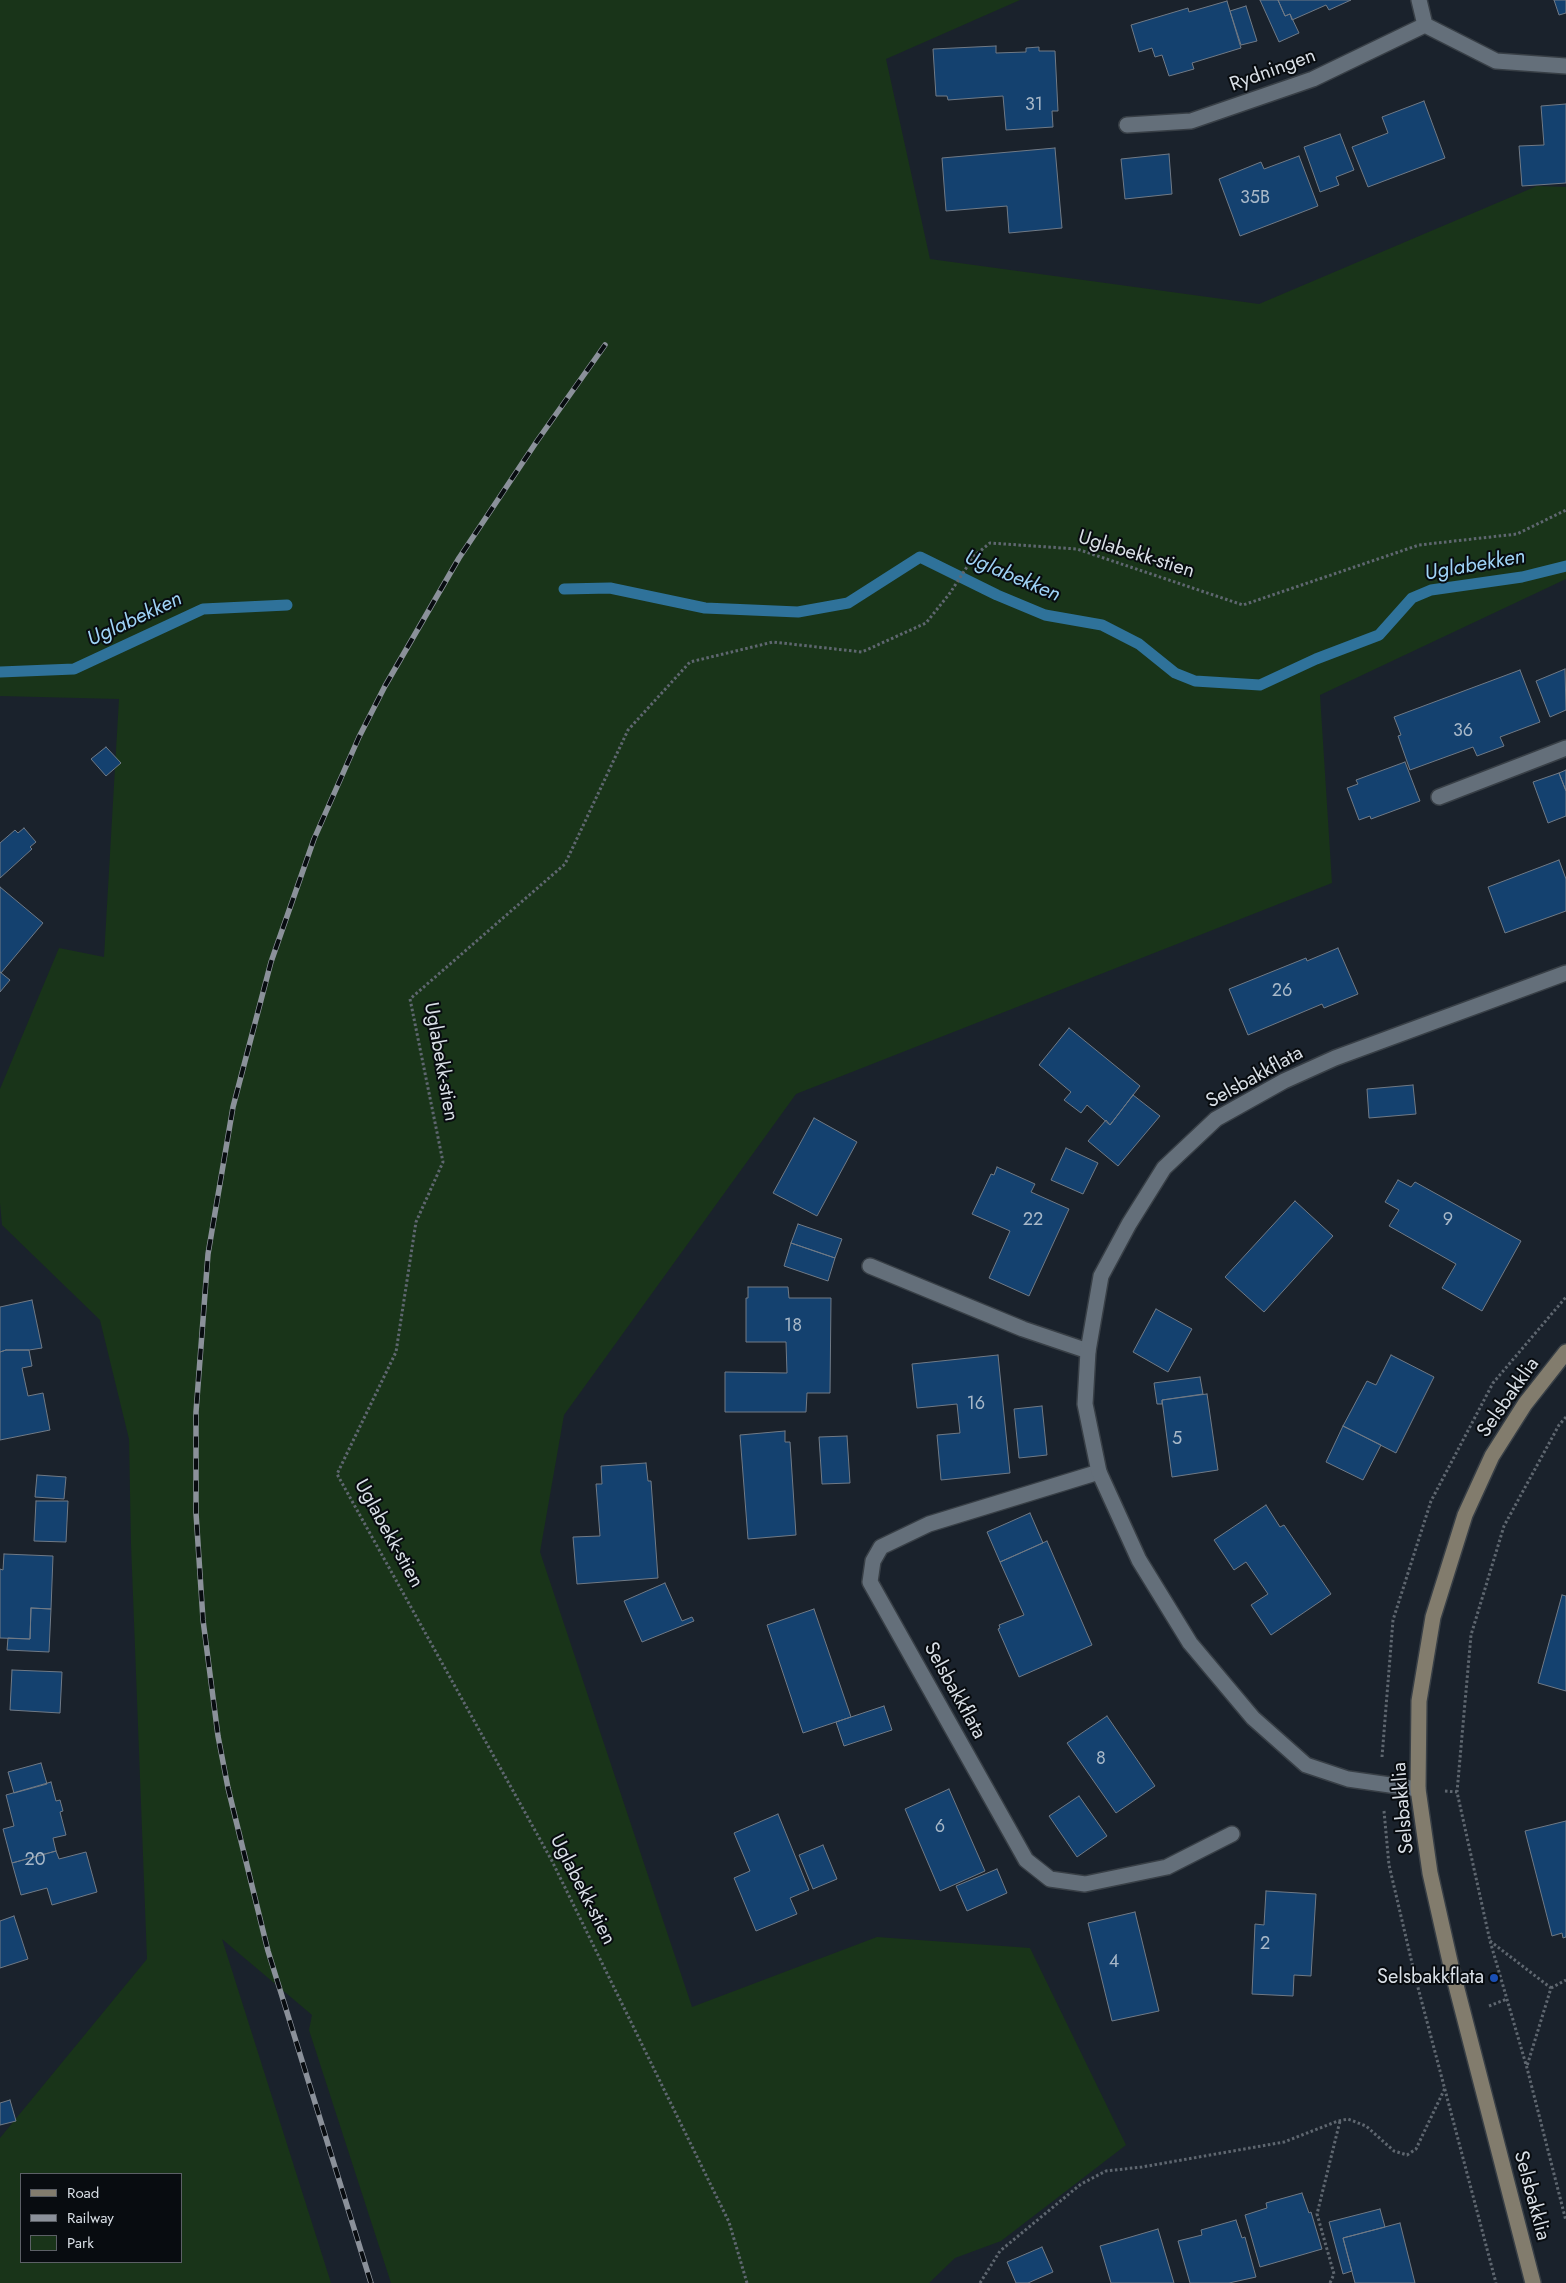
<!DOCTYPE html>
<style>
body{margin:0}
#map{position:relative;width:1566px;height:2283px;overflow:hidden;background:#1a222c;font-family:Jost,sans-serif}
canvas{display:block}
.legend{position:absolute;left:20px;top:2173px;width:162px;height:90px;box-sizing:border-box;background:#080c10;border:1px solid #5c6066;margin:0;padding:6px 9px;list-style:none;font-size:15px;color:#d9dfe6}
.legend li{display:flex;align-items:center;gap:10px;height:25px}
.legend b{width:25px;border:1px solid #5c6066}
</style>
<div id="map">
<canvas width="1566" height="2283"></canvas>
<ul class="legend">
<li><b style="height:6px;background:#827c6d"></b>Road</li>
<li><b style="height:6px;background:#8b919a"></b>Railway</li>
<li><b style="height:14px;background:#193419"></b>Park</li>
</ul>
</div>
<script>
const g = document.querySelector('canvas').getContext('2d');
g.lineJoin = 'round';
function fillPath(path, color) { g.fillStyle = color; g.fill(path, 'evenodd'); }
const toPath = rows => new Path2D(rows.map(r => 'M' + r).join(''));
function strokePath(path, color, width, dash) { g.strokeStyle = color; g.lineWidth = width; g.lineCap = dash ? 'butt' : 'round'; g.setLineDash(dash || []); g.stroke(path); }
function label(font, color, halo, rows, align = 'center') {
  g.font = font + ' Jost,sans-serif'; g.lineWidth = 4; g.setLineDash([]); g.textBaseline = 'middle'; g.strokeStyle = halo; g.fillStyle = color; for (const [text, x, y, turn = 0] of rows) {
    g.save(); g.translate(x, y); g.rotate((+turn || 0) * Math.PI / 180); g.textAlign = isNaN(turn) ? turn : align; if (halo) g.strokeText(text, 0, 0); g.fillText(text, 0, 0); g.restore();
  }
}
fillPath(toPath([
 [0,0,1020,0,886,59,930,259,1259,304,1537,186,1566,187,1566,579,1320,695,1332,883,796,1094,564,1415,540,1552,692,2007,877,1937,1030,1948,1126,2145,1001,2241,955,2258,929,2283,391,2283,309,2030,312,2015,222,1939,331,2283,0,2283,0,2138,147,1959,131,1544,129,1439,100,1320,2,1225,0,1203,0,1089,59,948,104,957,119,699,0,696],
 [21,2174,181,2174,181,2262,21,2262]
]), '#193419');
strokePath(toPath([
 [564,589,610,588,705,608,798,612,848,603,920,557,997,595,1045,615,1102,625,1139,644,1175,673,1195,681,1260,685,1316,659,1379,635,1412,598,1431,590,1522,577,1566,566],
 [0,672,74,669,203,609,287,605]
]), '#2f729a', 11);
const building = toPath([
 [1260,0,1278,0,1285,16,1290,14,1299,33,1279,42,1260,0],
 [1278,0,1351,0,1329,10,1326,5,1292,20,1290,14,1285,16,1278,0],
 [1554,0,1566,0,1566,13,1559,15,1554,0],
 [1227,1,1241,48,1192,63,1194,69,1169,76,1162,55,1155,57,1152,48,1139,52,1131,25,1188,8,1189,12,1227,1],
 [1246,6,1257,41,1241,45,1230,11,1246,6],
 [996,46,996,53,1026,52,1026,48,1039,47,1039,51,1055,51,1058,111,1052,111,1053,127,1006,130,1003,96,948,100,947,96,936,96,933,49,996,46],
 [1424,101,1445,158,1368,187,1352,147,1388,133,1382,117,1424,101],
 [1566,104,1566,183,1522,186,1519,146,1544,145,1541,106,1566,104],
 [1340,134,1354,170,1336,177,1339,185,1320,192,1304,147,1340,134],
 [1055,148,1062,228,1009,233,1007,206,946,211,942,158,1055,148],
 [1169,154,1172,194,1125,199,1121,159,1169,154],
 [1299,156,1318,206,1240,236,1219,179,1261,162,1264,169,1299,156],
 [1565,669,1566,710,1550,717,1536,681,1565,669],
 [1520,670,1540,722,1500,737,1504,746,1477,756,1473,747,1410,770,1398,736,1401,735,1394,717,1520,670],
 [106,747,121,763,106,776,91,759,106,747],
 [1405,762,1420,801,1371,819,1370,816,1359,820,1347,788,1358,784,1356,780,1405,762],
 [1566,770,1566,791,1559,773,1566,770],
 [1559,773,1566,791,1566,816,1548,823,1533,782,1559,773],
 [24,828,36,842,30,847,32,849,0,878,0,843,15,830,18,833,24,828],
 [1559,860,1566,879,1566,911,1505,933,1488,887,1559,860],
 [0,887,43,923,1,973,0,972,0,887],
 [1338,948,1358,994,1324,1008,1322,1004,1248,1035,1229,989,1306,958,1307,961,1338,948],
 [0,972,10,980,0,992,0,972],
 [1069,1028,1140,1086,1110,1125,1087,1105,1081,1113,1064,1100,1071,1092,1039,1065,1069,1028],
 [1413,1085,1416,1114,1369,1118,1367,1089,1413,1085],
 [1133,1095,1160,1116,1118,1166,1088,1141,1106,1120,1110,1125,1133,1095],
 [814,1118,857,1142,817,1216,773,1193,814,1118],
 [1066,1148,1098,1163,1083,1194,1051,1180,1066,1148],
 [997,1167,1035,1184,1031,1192,1069,1209,1029,1296,989,1278,1010,1231,972,1214,991,1174,994,1175,997,1167],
 [1398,1180,1411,1187,1415,1182,1521,1241,1482,1311,1442,1288,1456,1264,1389,1226,1399,1210,1385,1202,1398,1180],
 [1295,1201,1333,1236,1264,1312,1225,1277,1295,1201],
 [798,1224,842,1239,835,1258,791,1243,798,1224],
 [791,1243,835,1258,828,1281,784,1266,791,1243],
 [748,1287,788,1287,789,1298,831,1298,830,1393,807,1393,806,1412,725,1412,725,1372,787,1373,786,1342,746,1342,746,1298,748,1298,748,1287],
 [32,1300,42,1348,29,1350,6,1350,0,1352,0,1307,32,1300],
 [1156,1309,1192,1329,1168,1372,1133,1352,1156,1309],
 [6,1350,29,1350,32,1366,22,1368,28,1396,43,1393,50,1430,0,1440,0,1352,6,1350],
 [998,1355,1010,1473,941,1480,937,1435,960,1433,957,1404,917,1408,912,1364,998,1355],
 [1391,1355,1434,1377,1396,1453,1343,1426,1367,1381,1376,1385,1391,1355],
 [1200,1377,1203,1394,1162,1400,1162,1404,1157,1404,1154,1383,1200,1377],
 [1207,1394,1218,1470,1172,1477,1162,1400,1207,1394],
 [1042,1406,1047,1455,1019,1458,1014,1409,1042,1406],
 [1343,1426,1381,1445,1363,1480,1326,1462,1343,1426],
 [785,1431,785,1442,790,1442,796,1535,748,1539,740,1435,785,1431],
 [847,1436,850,1483,822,1484,819,1437,847,1436],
 [646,1463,648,1481,651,1481,658,1578,577,1584,573,1537,600,1536,596,1484,602,1484,601,1466,646,1463],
 [37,1475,66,1477,64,1499,35,1497,37,1475],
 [36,1501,68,1501,66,1542,34,1541,36,1501],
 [1266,1505,1280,1527,1284,1525,1331,1594,1271,1635,1251,1605,1268,1594,1246,1562,1234,1570,1214,1540,1266,1505],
 [1030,1513,1043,1543,1000,1562,987,1532,1030,1513],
 [1047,1541,1092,1645,1019,1677,998,1629,1000,1628,999,1625,1024,1615,1000,1562,1047,1541],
 [4,1554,53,1556,51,1609,31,1608,30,1639,0,1638,0,1569,3,1570,4,1554],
 [665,1583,682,1621,692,1617,694,1621,642,1642,624,1601,665,1583],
 [1562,1595,1566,1596,1566,1691,1538,1683,1562,1595],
 [31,1608,51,1609,49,1652,7,1650,8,1638,30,1639,31,1608],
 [814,1609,851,1717,803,1733,767,1625,814,1609],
 [12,1670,62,1672,60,1713,10,1710,12,1670],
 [884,1706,892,1730,844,1746,836,1722,884,1706],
 [1107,1716,1155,1786,1116,1813,1067,1743,1107,1716],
 [41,1763,47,1784,14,1793,8,1772,41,1763],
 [51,1782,56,1801,60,1800,63,1811,60,1812,66,1835,53,1838,56,1851,12,1863,3,1829,14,1826,6,1795,51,1782],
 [949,1789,985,1871,940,1891,905,1809,949,1789],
 [1079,1796,1107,1836,1077,1857,1049,1816,1079,1796],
 [778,1814,809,1890,790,1898,797,1914,756,1931,734,1878,750,1871,734,1833,778,1814],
 [1566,1821,1566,1937,1563,1938,1562,1933,1552,1936,1525,1831,1566,1821],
 [823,1845,837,1879,813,1889,799,1855,823,1845],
 [56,1851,59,1859,86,1852,97,1892,52,1905,47,1888,21,1895,12,1863,56,1851],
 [997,1869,1007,1893,967,1911,956,1886,997,1869],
 [1266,1891,1316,1894,1311,1976,1294,1975,1293,1996,1252,1994,1255,1924,1264,1925,1266,1891],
 [1135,1912,1159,2011,1112,2021,1088,1923,1135,1912],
 [14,1916,28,1959,0,1968,0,1921,14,1916],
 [10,2100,16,2121,0,2125,0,2103,10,2100],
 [1302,2193,1309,2213,1311,2212,1322,2249,1260,2267,1245,2215,1267,2208,1266,2203,1302,2193],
 [1380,2209,1385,2227,1343,2238,1352,2271,1343,2274,1329,2222,1380,2209],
 [1236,2220,1242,2238,1245,2237,1256,2277,1229,2283,1190,2283,1178,2241,1202,2235,1201,2230,1236,2220],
 [1400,2223,1415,2283,1355,2283,1343,2238,1400,2223],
 [1158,2229,1174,2283,1111,2283,1100,2246,1158,2229],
 [1042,2247,1053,2272,1028,2283,1016,2283,1007,2262,1042,2247]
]);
fillPath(building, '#14416f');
strokePath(building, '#707a86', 1);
const lane = toPath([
 [1127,125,1191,121,1313,79,1425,25],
 [1439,797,1566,748],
 [870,1266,1023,1329,1088,1351],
 [1099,1472,929,1524,881,1547,873,1561,870,1582,1026,1860,1050,1879,1085,1884,1167,1867,1232,1834]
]);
const street = toPath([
 [1419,0,1425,25,1496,61,1566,66],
 [1418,1789,1348,1779,1306,1765,1253,1718,1190,1643,1139,1560,1099,1472,1085,1404,1088,1351,1101,1276,1129,1224,1164,1168,1216,1119,1284,1081,1335,1058,1566,973]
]);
const secondary = toPath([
 [1533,2283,1451,1966,1430,1873,1418,1789,1419,1701,1433,1617,1465,1515,1492,1456,1525,1404,1566,1352]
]);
strokePath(lane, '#383f46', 18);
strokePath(street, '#383f46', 18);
strokePath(secondary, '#383f46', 18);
strokePath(toPath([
 [1566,1417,1559,1425,1504,1526,1471,1635,1457,1792,1490,1941,1527,2068,1566,2221],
 [1382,1757,1393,1620,1431,1501,1493,1383,1566,1297],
 [1445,1791,1457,1792],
 [1384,1811,1389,1865,1416,1980,1496,2283],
 [1490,1941,1551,1988,1527,2066],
 [1551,1988,1566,1980],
 [1489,2006,1507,1999],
 [747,2283,729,2222,552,1861,337,1474,396,1352,416,1222,443,1162,410,999,565,864,628,730,690,662,773,642,862,652,926,623,950,593,974,556,990,543,1077,549,1243,605,1419,545,1517,534,1566,510],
 [980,2283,1000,2251,1081,2184,1106,2171,1142,2167,1284,2142,1338,2121,1348,2119,1366,2126,1394,2151,1407,2155,1416,2149,1445,2088],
 [1330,2283,1334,2274,1317,2214,1340,2121]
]), '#5f6770', 3, [2.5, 2.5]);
strokePath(lane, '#646f7a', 15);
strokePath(street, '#646f7a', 15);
strokePath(secondary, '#827c6d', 15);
const rail = toPath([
 [371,2283,268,1951,228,1788,218,1736,203,1620,196,1513,196,1412,208,1254,233,1107,271,962,314,839,359,737,385,686,459,558,537,441,605,345]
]);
strokePath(rail, '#8b919a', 5.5);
strokePath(rail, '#080c10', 4, [11]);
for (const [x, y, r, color] of [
 [1494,1978,5,"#1a4fb4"]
]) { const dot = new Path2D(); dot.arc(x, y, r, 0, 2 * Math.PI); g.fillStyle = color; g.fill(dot); strokePath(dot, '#080c10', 2); }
label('18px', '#a8b8c8', null, [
 ["31",1034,106],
 ["35B",1255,199],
 ["36",1463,732],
 ["26",1282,992],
 ["22",1033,1221],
 ["9",1448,1221],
 ["18",793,1327],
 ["16",976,1405],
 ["5",1177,1440],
 ["8",1101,1760],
 ["6",940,1828],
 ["20",35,1861],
 ["2",1265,1945],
 ["4",1114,1963]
]);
label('20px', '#d9dfe6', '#080c10', [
 ["Rydningen",1273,71,-20],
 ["Uglabekk-stien",1136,555,17],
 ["Uglabekk-stien",440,1062,80],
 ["Selsbakkflata",1255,1078,-29],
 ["Selsbakklia",1509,1398,-55],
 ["Uglabekk-stien",388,1534,61],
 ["Selsbakkflata",954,1691,61],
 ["Selsbakklia",1404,1808,-95],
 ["Uglabekk-stien",582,1890,63],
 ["Selsbakklia",1531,2196,75]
]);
label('20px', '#d9dfe6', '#080c10', [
 ["Selsbakkflata",1484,1978]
], 'right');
label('italic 21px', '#9fd3f6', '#080c10', [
 ["Uglabekken",1475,566,-10],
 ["Uglabekken",1012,577,23],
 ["Uglabekken",135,620,-25]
]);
</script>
